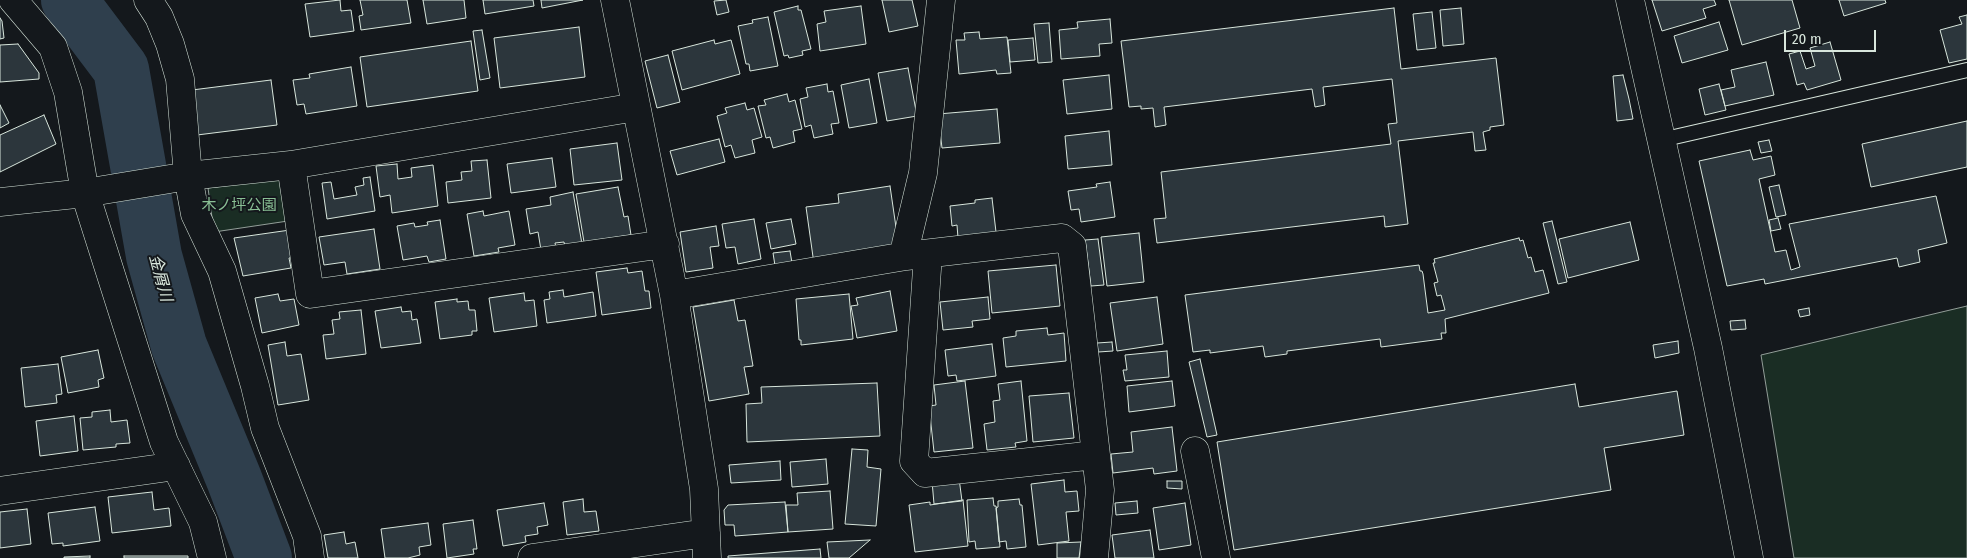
<!DOCTYPE html>
<meta charset="utf-8">
<style>
body{margin:0}
#map{position:relative;width:1967px;height:558px;overflow:hidden;background:#14181c;font-family:"Fira Sans Condensed",sans-serif}
canvas{display:block}
.scale{position:absolute;left:1784px;top:30px;width:92px;height:22px;box-sizing:border-box;border:2px solid #d8e6dc;border-top:0;padding-left:6px;font-size:15px;line-height:18px;white-space:nowrap;color:#d8e6dc;-webkit-text-stroke:4px #14181c;paint-order:stroke}
</style>
<div id="map">
<canvas width="1967" height="558"></canvas>
<div class="scale">20 m</div>
</div>
<script>
const g = document.querySelector('canvas').getContext('2d');
g.lineJoin = 'round';
function fillPath(path, color) { g.fillStyle = color; g.fill(path, 'evenodd'); }
const toPath = rows => new Path2D(rows.map(r => 'M' + r).join(''));
function strokePath(path, color, width, dash) { g.strokeStyle = color; g.lineWidth = width; g.lineCap = dash ? 'butt' : 'round'; g.setLineDash(dash || []); g.stroke(path); }
function label(font, color, halo, rows, align = 'center') {
  g.font = font + ' "Fira Sans Condensed","Noto Sans JP",sans-serif'; g.lineWidth = 4; g.setLineDash([]); g.textBaseline = 'middle'; g.strokeStyle = halo; g.fillStyle = color; for (const [text, x, y, turn = 0] of rows) {
    g.save(); g.translate(x, y); g.rotate((+turn || 0) * Math.PI / 180); g.textAlign = isNaN(turn) ? turn : align; if (halo) g.strokeText(text, 0, 0); g.fillText(text, 0, 0); g.restore();
  }
}
const green = toPath([
 [284,178,288,221,214,232,208,188,284,178],
 [1967,306,1967,558,1794,558,1761,355,1967,306]
]);
fillPath(green, '#1a2d24');
strokePath(green, '#939e99', 1);
strokePath(toPath([
 [69,0,121,69,154,256,179,346,234,479,264,558]
]), '#2f3f4d', 56);
const building = toPath([
 [340,0,341,11,351,10,354,31,310,37,305,4,340,0],
 [360,0,407,0,411,23,361,30,359,16,363,15,360,0],
 [423,0,464,0,466,18,427,24,423,0],
 [483,0,533,0,534,6,485,14,483,0],
 [541,0,583,0,542,8,541,0],
 [726,0,729,12,717,15,714,1,726,0],
 [882,0,912,0,918,26,889,32,882,0],
 [1652,0,1714,0,1716,5,1703,9,1706,18,1662,31,1652,0],
 [1729,0,1792,0,1800,28,1742,45,1729,0],
 [1839,0,1885,0,1886,3,1844,16,1839,0],
 [798,6,798,10,801,10,811,49,802,51,803,55,789,58,788,55,784,56,774,12,798,6],
 [861,6,866,44,820,51,817,24,826,22,824,11,861,6],
 [1394,8,1401,69,1496,58,1504,125,1490,127,1490,130,1483,132,1486,150,1475,151,1473,132,1398,141,1408,224,1385,227,1384,216,1157,243,1154,219,1166,218,1161,172,1391,144,1388,124,1397,123,1392,79,1323,87,1325,105,1315,107,1312,89,1164,107,1166,125,1155,127,1153,108,1141,109,1141,106,1129,107,1121,41,1394,8],
 [1461,8,1464,44,1443,46,1440,10,1461,8],
 [1432,12,1436,48,1417,50,1413,14,1432,12],
 [1967,15,1967,59,1949,63,1940,30,1962,24,1959,17,1967,15],
 [768,17,778,66,750,71,749,64,746,64,738,26,753,23,752,20,768,17],
 [0,18,2,21,4,38,0,39,0,18],
 [1110,19,1112,43,1099,44,1100,56,1061,59,1059,30,1078,28,1077,22,1110,19],
 [1719,22,1728,50,1682,63,1674,36,1719,22],
 [1049,23,1052,62,1038,63,1034,24,1049,23],
 [579,27,585,77,500,88,494,38,579,27],
 [482,30,490,78,480,80,473,31,482,30],
 [979,32,980,39,1007,37,1011,73,997,74,996,70,959,74,956,40,965,40,964,33,979,32],
 [1033,38,1035,60,1010,62,1008,40,1033,38],
 [714,40,715,44,731,40,740,74,682,90,672,51,714,40],
 [471,41,478,91,367,107,360,57,471,41],
 [1830,42,1841,80,1807,90,1804,83,1797,85,1789,54,1800,51,1806,69,1815,66,1810,48,1830,42],
 [18,44,39,73,39,79,0,82,0,45,18,44],
 [668,55,680,102,657,108,645,61,668,55],
 [1766,62,1774,95,1725,106,1721,90,1735,87,1731,70,1766,62],
 [351,67,357,106,306,114,304,104,297,105,293,80,310,78,309,74,351,67],
 [908,68,917,116,887,121,878,73,908,68],
 [1109,75,1112,109,1067,114,1063,80,1109,75],
 [1623,75,1629,99,1633,119,1617,121,1613,76,1623,75],
 [869,79,877,123,849,128,841,85,869,79],
 [271,80,277,125,197,135,192,90,271,80],
 [827,84,828,92,833,91,839,123,831,124,833,134,814,138,811,125,805,127,800,99,808,97,806,88,827,84],
 [1719,84,1726,110,1705,115,1699,89,1719,84],
 [787,94,789,102,795,100,802,129,793,131,795,142,773,148,770,137,766,138,758,106,766,105,764,100,787,94],
 [745,103,747,110,754,108,762,137,752,140,755,153,735,158,731,145,725,147,717,116,727,113,725,108,745,103],
 [0,105,9,123,0,128,0,105],
 [997,109,1000,143,942,148,938,114,997,109],
 [44,115,56,144,0,172,0,135,44,115],
 [1967,121,1967,167,1871,187,1862,144,1967,121],
 [1109,131,1112,165,1068,169,1065,136,1109,131],
 [719,139,725,162,677,175,670,151,719,139],
 [1769,140,1772,151,1761,153,1758,142,1769,140],
 [617,143,622,180,574,185,570,149,617,143],
 [1750,150,1753,160,1771,156,1775,175,1759,179,1775,252,1786,250,1791,270,1800,267,1789,224,1936,196,1947,243,1918,250,1920,262,1899,267,1897,258,1765,284,1764,279,1727,286,1699,161,1750,150],
 [552,158,556,187,511,193,507,164,552,158],
 [487,160,491,198,448,203,446,182,462,180,461,172,472,171,471,161,487,160],
 [397,164,398,179,412,177,411,168,433,165,438,206,392,213,390,195,380,197,376,166,397,164],
 [370,177,375,211,327,219,322,183,331,182,334,199,357,195,355,187,364,185,363,178,370,177],
 [1110,182,1115,217,1081,222,1079,209,1071,210,1068,191,1097,187,1096,184,1110,182],
 [1779,185,1786,215,1776,217,1769,187,1779,185],
 [890,186,899,248,814,264,806,207,839,203,838,194,890,186],
 [618,187,624,217,628,216,631,235,584,242,576,194,618,187],
 [573,192,582,244,565,247,564,242,555,243,556,248,541,250,538,232,530,234,526,209,551,205,550,197,573,192],
 [992,198,996,232,958,238,957,225,952,226,950,206,975,203,975,200,992,198],
 [483,211,484,216,509,211,515,245,498,248,499,252,474,256,467,214,483,211],
 [1778,218,1781,229,1771,231,1769,220,1778,218],
 [754,219,761,259,738,264,735,247,726,248,722,224,754,219],
 [791,219,796,244,771,249,766,223,791,219],
 [440,220,446,259,429,262,427,256,403,260,397,226,414,223,415,227,428,225,427,222,440,220],
 [1552,221,1567,282,1558,284,1543,223,1552,221],
 [1630,222,1639,260,1568,278,1559,239,1630,222],
 [716,226,719,246,710,247,713,268,686,272,680,232,716,226],
 [374,229,380,269,347,274,345,262,324,265,319,237,374,229],
 [290,230,294,257,289,258,291,268,243,276,234,238,290,230],
 [1139,233,1144,282,1107,286,1101,237,1139,233],
 [1519,238,1520,241,1523,240,1528,258,1531,257,1535,272,1543,270,1549,293,1445,319,1446,333,1441,333,1442,339,1381,347,1380,339,1287,351,1287,354,1265,357,1263,346,1210,353,1210,350,1193,352,1185,295,1419,265,1420,271,1422,271,1423,274,1428,313,1445,310,1441,295,1437,296,1434,283,1438,282,1433,263,1435,263,1434,259,1519,238],
 [1098,239,1104,285,1091,286,1085,240,1098,239],
 [790,251,793,269,776,272,773,253,790,251],
 [1056,265,1060,306,992,313,988,271,1056,265],
 [627,268,628,273,642,271,645,291,649,291,651,308,602,315,596,272,627,268],
 [563,290,564,297,593,292,596,316,547,323,544,300,550,299,549,292,563,290],
 [890,291,897,331,857,338,851,306,858,305,856,298,890,291],
 [524,293,525,301,534,300,537,326,494,332,489,298,524,293],
 [278,294,280,301,294,299,299,325,262,333,255,298,278,294],
 [849,294,853,339,801,345,801,340,799,340,796,299,849,294],
 [988,297,990,319,972,321,973,327,943,330,940,302,988,297],
 [1157,297,1163,344,1117,351,1110,303,1157,297],
 [457,299,457,302,468,301,469,310,475,310,477,331,472,331,472,335,440,339,435,302,457,299],
 [734,300,738,321,745,320,753,366,744,367,749,394,709,401,693,307,734,300],
 [401,307,402,312,411,311,412,320,417,319,421,343,381,348,375,311,401,307],
 [1809,308,1810,315,1800,317,1798,310,1809,308],
 [361,310,366,354,326,359,323,335,334,334,332,320,340,319,339,312,361,310],
 [1745,320,1746,329,1731,330,1730,321,1745,320],
 [1047,328,1048,335,1064,333,1066,361,1006,367,1003,338,1016,336,1016,331,1047,328],
 [1678,341,1679,353,1655,358,1653,345,1678,341],
 [285,342,287,356,301,354,309,400,278,405,268,345,285,342],
 [1112,342,1113,351,1098,352,1097,343,1112,342],
 [992,344,996,376,957,381,956,375,948,376,945,350,992,344],
 [98,350,104,378,98,380,99,387,68,393,61,357,98,350],
 [1167,351,1169,377,1125,381,1123,370,1127,370,1125,355,1167,351],
 [1200,359,1217,435,1207,437,1189,362,1200,359],
 [58,364,62,394,56,395,57,403,25,407,21,368,58,364],
 [965,381,973,448,934,452,929,406,936,405,934,385,965,381],
 [1021,381,1027,441,1015,443,1016,447,987,450,984,424,995,422,993,401,1000,400,998,384,1021,381],
 [1172,381,1175,406,1129,412,1127,386,1172,381],
 [877,383,880,436,747,442,746,404,762,403,761,387,877,383],
 [1575,384,1579,407,1677,391,1684,435,1604,448,1611,490,1234,550,1217,442,1575,384],
 [1069,393,1074,438,1033,442,1029,396,1069,393],
 [110,410,111,422,127,420,130,443,116,444,116,447,83,450,80,418,92,417,92,412,110,410],
 [74,416,78,451,40,456,36,421,74,416],
 [1172,427,1177,471,1154,474,1153,468,1113,473,1111,454,1133,452,1131,432,1172,427],
 [852,449,868,450,867,467,881,469,876,526,845,524,852,449],
 [826,459,828,484,792,487,790,462,826,459],
 [780,461,781,480,731,483,729,465,780,461],
 [959,478,962,501,934,504,932,481,959,478],
 [1064,480,1065,492,1077,491,1079,511,1066,512,1069,541,1038,545,1031,484,1064,480],
 [1167,481,1182,481,1182,489,1167,488,1167,481],
 [830,491,833,529,788,532,786,505,798,505,797,493,830,491],
 [152,492,154,510,169,508,171,526,112,533,108,497,152,492],
 [993,498,994,506,996,506,1000,547,976,549,975,541,969,542,967,500,993,498],
 [583,499,584,512,596,511,599,531,567,535,563,502,583,499],
 [1019,499,1020,505,1022,505,1026,547,1007,549,1006,541,999,542,996,508,998,507,998,501,1019,499],
 [963,500,968,546,915,552,909,505,930,502,930,505,963,500],
 [1137,501,1138,513,1116,515,1115,503,1137,501],
 [785,502,788,532,735,536,734,525,725,525,724,510,728,505,785,502],
 [544,503,548,525,537,527,538,534,525,536,526,542,503,546,497,510,544,503],
 [1185,503,1191,545,1159,550,1153,508,1185,503],
 [95,507,100,541,63,546,63,543,52,544,48,513,95,507],
 [27,509,31,544,0,548,0,512,27,509],
 [473,520,477,549,473,549,474,554,447,558,443,524,473,520],
 [428,523,431,545,419,547,420,555,408,558,385,558,381,529,428,523],
 [1150,530,1154,558,1115,558,1112,535,1150,530],
 [344,532,346,544,355,542,358,558,328,558,324,535,344,532],
 [870,540,849,558,829,558,827,542,870,540],
 [1081,542,1079,558,1057,558,1057,543,1081,542],
 [820,549,821,558,728,558,728,556,820,549],
 [90,556,90,558,64,558,64,557,90,556],
 [124,556,188,556,188,558,124,558,124,556]
]);
fillPath(building, '#2c363c');
strokePath(building, '#d8e6dc', 1);
const service = toPath([
 [1661,140,1967,70]
]);
const minor = toPath([
 [13,0,53,47,68,92,85,193,164,442,203,522,212,558],
 [148,0,159,17,170,44,180,79,188,176,195,214,222,271,255,386,265,428,307,536,310,558],
 [615,0,674,295,704,489,707,558],
 [1630,0,1708,348,1749,558],
 [291,165,310,294,665,244],
 [0,202,85,193,188,176,291,165,636,107],
 [928,254,914,461,925,473,1096,455],
 [906,256,1062,238,1072,246,1100,490,1094,558],
 [674,295,906,256,906,244,923,173,941,0],
 [1195,451,1216,558],
 [0,491,176,466],
 [532,558,706,533]
]);
strokePath(service, '#d8e6dc', 16);
strokePath(minor, '#d8e6dc', 29);
strokePath(service, '#14181c', 14);
strokePath(minor, '#14181c', 28);
label('15px', '#8ac095', '#14181c', [
 ["木ノ坪公園",239,206]
]);
label('italic 16px', '#d8e6dc', '#14181c', [
 ["金屑川",160,278,75]
]);
</script>
